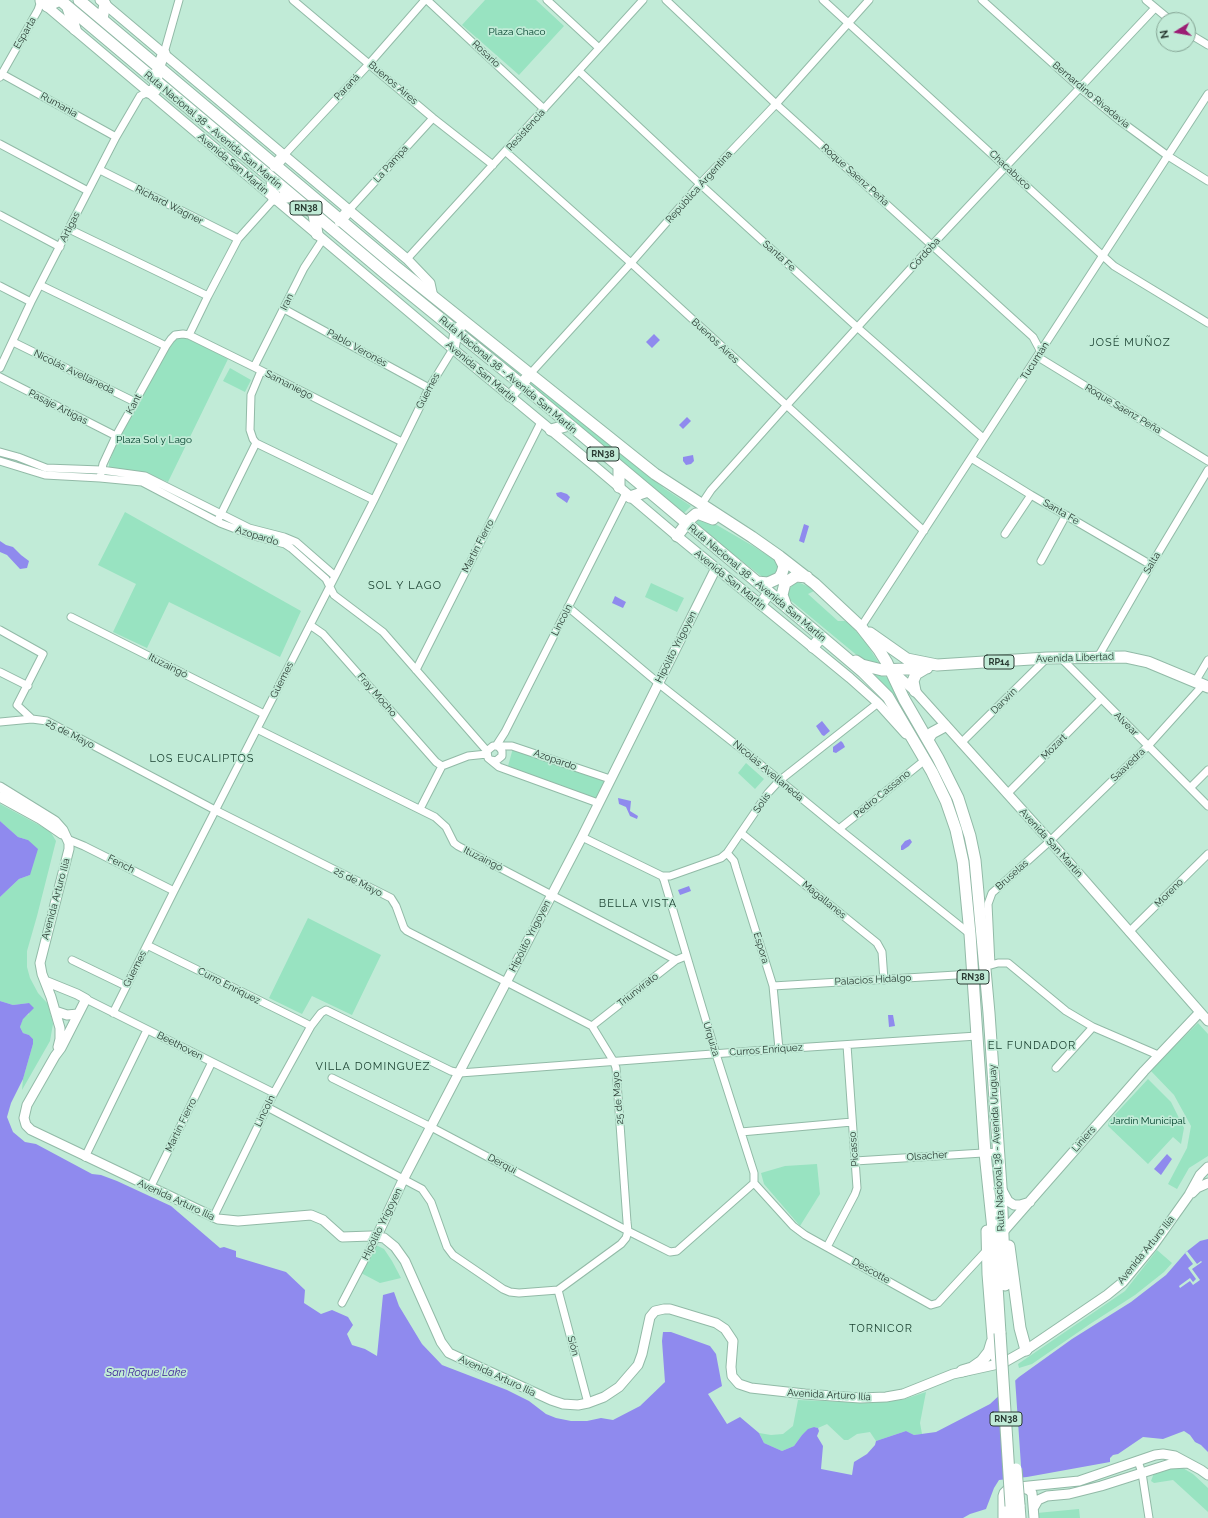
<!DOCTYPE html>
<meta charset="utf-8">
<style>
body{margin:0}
#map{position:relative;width:1208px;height:1518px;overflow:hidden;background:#c1ebd7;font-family:Raleway,sans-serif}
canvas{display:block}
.north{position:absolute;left:1156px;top:12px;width:40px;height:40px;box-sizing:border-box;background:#c1ebd7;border:1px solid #85a595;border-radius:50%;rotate:259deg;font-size:11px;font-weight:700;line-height:16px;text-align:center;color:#2a3b33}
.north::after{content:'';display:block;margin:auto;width:14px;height:18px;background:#9b1d74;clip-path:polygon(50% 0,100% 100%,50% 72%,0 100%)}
</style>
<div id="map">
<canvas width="1208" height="1518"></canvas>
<div class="north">N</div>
</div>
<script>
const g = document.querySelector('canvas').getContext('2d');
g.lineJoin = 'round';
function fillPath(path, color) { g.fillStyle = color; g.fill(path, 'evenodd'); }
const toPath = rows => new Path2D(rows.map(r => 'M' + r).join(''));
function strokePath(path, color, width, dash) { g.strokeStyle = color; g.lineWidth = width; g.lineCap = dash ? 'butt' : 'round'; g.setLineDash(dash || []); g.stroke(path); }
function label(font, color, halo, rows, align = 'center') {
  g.font = font + ' Raleway,sans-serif'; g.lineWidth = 3.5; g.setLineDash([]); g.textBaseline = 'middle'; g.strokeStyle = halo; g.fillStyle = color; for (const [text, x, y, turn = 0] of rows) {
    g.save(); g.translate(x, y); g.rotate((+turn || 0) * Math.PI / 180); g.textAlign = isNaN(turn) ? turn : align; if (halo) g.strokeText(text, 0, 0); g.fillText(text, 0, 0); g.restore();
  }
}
fillPath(toPath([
 [485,0,536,0,564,26,519,75,462,25],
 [462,328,520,372,519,375,517,375,462,330],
 [187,337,228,359,168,482,143,472,109,468,109,463,118,439,174,339,177,338],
 [230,368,251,380,245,392,223,381],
 [532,382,665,489,691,506,683,514,530,385],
 [125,512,301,611,280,657,169,602,147,648,113,632,136,584,98,565],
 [703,517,753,546,779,563,778,574,765,579,697,526,696,520],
 [651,583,684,598,677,612,645,597],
 [795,583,800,583,807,586,814,591,808,594,838,621,845,621,849,623,866,643,879,663,867,661,859,657,789,599,787,594,788,590],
 [874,674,886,677,889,679,953,796,971,854,978,936,975,934,968,856,964,838,951,800,929,754,898,704],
 [513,748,610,779,598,803,508,766],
 [746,763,764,779,755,789,738,773],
 [0,804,50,831,56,841,37,916,27,951,27,967,30,978,38,993,48,1004,53,1024,50,1041,22,1090,23,1079,33,1044,33,1039,29,1035,23,1033,20,1027,23,1018,29,1014,29,1003,13,1005,0,1001,0,897,19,879,30,875,28,840,18,837,0,821],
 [308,918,381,955,352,1015,312,996,302,1014,269,998],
 [1198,1023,1208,1034,1208,1156,1189,1168,1177,1189,1168,1184,1187,1148,1191,1126,1174,1095,1150,1070],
 [1148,1079,1171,1102,1184,1128,1181,1144,1173,1137,1148,1164,1108,1126,1109,1121],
 [817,1164,820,1194,800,1226,764,1184,761,1173,785,1166],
 [374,1245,378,1246,384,1249,392,1261,401,1278,380,1283,361,1273],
 [1157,1250,1172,1263,1164,1272,1135,1295,1090,1324,1032,1364,1019,1368,1018,1364,1125,1291],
 [926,1392,920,1423,922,1434,914,1435,906,1431,876,1441,870,1432,857,1434,848,1440,844,1440,827,1424,818,1428,814,1427,802,1435,794,1446,782,1451,764,1443,759,1433,771,1435,783,1434,793,1426,798,1400,849,1402,902,1400],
 [1181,1467,1193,1474,1208,1488,1208,1512,1173,1480,1154,1483,1151,1481,1154,1473],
 [1079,1509,1080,1518,1037,1518,1037,1513]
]), '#98e3c1');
fillPath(toPath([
 [654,334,660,340,652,348,646,342],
 [687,417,691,421,683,429,679,425],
 [693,455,694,461,691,464,686,465,683,461,683,457],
 [561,492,567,494,570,497,567,503,557,496,556,493],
 [804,524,809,526,804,543,799,541],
 [0,541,6,545,13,547,21,555,29,561,27,568,20,569,7,555,0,552],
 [615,596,626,602,623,608,612,603],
 [822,721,830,731,824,736,822,735,816,726],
 [841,741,843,743,845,747,836,753,833,752,833,747],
 [618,798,631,801,630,811,638,816,637,819,630,816,626,807,619,804],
 [0,821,18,837,28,840,38,849,30,875,19,879,0,897],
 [910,839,912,842,909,846,903,850,901,850,901,846,905,841],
 [689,886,691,891,680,895,678,890],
 [0,1001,13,1005,29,1003,34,1008,23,1019,20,1027,23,1033,29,1035,33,1039,33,1044,23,1079,11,1103,7,1117,13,1132,25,1142,36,1144,92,1174,101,1175,117,1181,171,1206,220,1248,224,1247,236,1251,236,1257,286,1272,305,1290,304,1303,321,1314,332,1310,348,1317,353,1325,347,1334,352,1345,365,1349,377,1356,383,1295,394,1292,399,1306,422,1344,442,1365,507,1390,529,1401,546,1414,556,1418,571,1421,587,1421,601,1418,613,1420,640,1406,665,1382,662,1341,663,1332,671,1332,710,1346,716,1354,722,1386,708,1394,727,1424,740,1417,759,1433,764,1443,782,1451,794,1446,802,1435,808,1429,814,1427,818,1428,819,1431,817,1436,823,1446,821,1469,852,1475,854,1462,867,1454,875,1445,876,1441,906,1431,914,1435,936,1432,990,1404,1019,1377,1072,1339,1131,1302,1166,1275,1186,1252,1200,1241,1208,1239,1208,1452,1201,1445,1195,1442,1190,1435,1184,1431,1163,1439,1143,1437,1118,1454,1113,1455,1110,1458,1110,1462,1027,1477,999,1480,994,1488,986,1509,970,1514,963,1518,0,1518],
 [893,1015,895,1026,889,1027,888,1015],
 [1167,1154,1172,1159,1161,1175,1154,1169]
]), '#8f8aee');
fillPath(toPath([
 [1187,1251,1197,1264,1201,1261,1202,1262,1192,1269,1200,1280,1193,1285,1190,1281,1180,1288,1179,1286,1190,1278,1193,1282,1196,1279,1188,1268,1193,1264,1185,1253],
 [1015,1378,1022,1480,1005,1481,999,1393]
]), '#c1ebd7');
const street = toPath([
 [293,0,433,118,493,165],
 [427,0,544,109],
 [547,0,599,48],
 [666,0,776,104,1033,337,1041,352],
 [823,0,1114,266,1208,323],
 [982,0,1080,88,1119,120,1168,156,1208,181],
 [1146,0,1170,20],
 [1188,33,1208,45],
 [164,53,179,0],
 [579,71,700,184,858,328,983,438],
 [2,74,116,137],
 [0,77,38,10,41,1],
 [0,144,88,191],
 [506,152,631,263,924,531],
 [284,155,369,64,425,0],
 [100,170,238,239],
 [349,210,433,118],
 [0,215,60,247],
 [69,229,208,296],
 [407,259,643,0],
 [40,285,166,346],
 [0,286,31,302],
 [284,309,429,388],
 [189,335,208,296,238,239,274,199],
 [13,342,135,402],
 [1038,357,1208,461],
 [254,367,304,268,323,239],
 [0,368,31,302,116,137,140,96,148,92],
 [261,371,251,395,250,430,253,439,256,443,374,500],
 [530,374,631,263,700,184,776,104,869,0],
 [0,377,116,436],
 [0,452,18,457,46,468,101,470,145,476,249,528,284,537,296,542,335,576],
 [971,458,1031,495,1151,565],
 [0,461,45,475,100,478,142,482,220,523,254,536,285,544,291,548,326,579,334,595,383,632,487,751],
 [100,478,103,464,116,436,166,346,171,339,175,335,183,334,189,335,254,367,402,442],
 [701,505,711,490,786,406,932,245,1155,8],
 [219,518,256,443],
 [1005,534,1031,495],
 [1041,561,1066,515],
 [568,607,663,687,744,751,839,829,970,934],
 [71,617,264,714],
 [310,625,323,634,436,762,442,766],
 [861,627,1208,94],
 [0,630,43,654,17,705,32,719],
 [1098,657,1151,565,1208,470],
 [1061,658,1208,806],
 [416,670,541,422],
 [0,672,28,686],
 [1195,682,1208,660],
 [0,722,32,719,47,721,215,810,391,898,396,906,404,928,407,931,592,1026,614,1062,616,1068,627,1222,628,1231,626,1238,621,1244,558,1290,519,1293,510,1292,503,1289,453,1255,447,1247,431,1202,422,1189,267,1107],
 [257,729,435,817,446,827,454,843,458,846,676,960],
 [961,743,1047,658],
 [496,746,505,732,626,493],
 [491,760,496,761,502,756,502,751,499,747],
 [1190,788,1208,770],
 [1007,794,1101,699],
 [598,803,499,767,488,758,487,751,493,746,512,746,610,779],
 [420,809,442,766,468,756,487,754],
 [839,829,925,760],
 [741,833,877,943,882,952,884,980],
 [67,839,84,846,174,891],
 [727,853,734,861,736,868,773,986,779,1049],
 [662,876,670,876,721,858,727,853,768,793,779,781,878,703],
 [1129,932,1208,854],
 [147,945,311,1026],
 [72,960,126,986],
 [773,986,973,974],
 [86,999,274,1093],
 [113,1013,174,891,374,500,429,388,453,349],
 [592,1026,676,960,686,956],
 [1158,1055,1093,1027,1066,1011,1008,963,998,963,991,965,988,904,992,893,1050,841,1148,746,1203,685],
 [1056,1068,1093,1027],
 [332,1078,431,1127,628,1231,670,1252,677,1251,754,1183,754,1173,716,1054,664,880,662,876,582,837],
 [741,1132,852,1122],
 [85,1157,147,1030],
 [855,1161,999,1152],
 [754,1183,793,1226,805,1235,931,1305,938,1303,987,1250],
 [150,1188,212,1062],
 [213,1218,274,1093,311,1026,321,1013,326,1010,451,1071,460,1073,779,1049,977,1036],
 [827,1247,855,1194,857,1188,847,1045],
 [558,1290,588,1403],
 [342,1303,377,1236],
 [1138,1461,1142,1473,1149,1518]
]);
const secondary = toPath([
 [100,0,407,259,430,283,433,297],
 [43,3,453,349,592,464,677,536,850,678,878,703,906,734],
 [891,670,915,691,1050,841,1208,1021],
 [0,787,55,821,63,830,69,843,69,849,40,963,42,974,51,997,60,1028,60,1039,58,1047],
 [0,797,40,819,62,834],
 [45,981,77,994,86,999,61,1048,55,1056,27,1105,24,1118,26,1125,31,1130,218,1219,238,1221,311,1215,323,1220,342,1237,371,1236,384,1238,395,1247,405,1261,441,1342,449,1353,551,1400,563,1404,578,1405,588,1403,604,1397,619,1387,638,1365,642,1354,650,1317,655,1311,664,1309,670,1309,716,1323,725,1329,733,1341,731,1367,732,1376,739,1384,751,1388,805,1394,860,1398,886,1397,903,1394,953,1374,1003,1363,1026,1350,1107,1295,1123,1282,1152,1247,1189,1195,1200,1175,1208,1167],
 [55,1011,67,1015,78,1014],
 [1002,1190,1008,1201,1014,1205,1020,1205,1030,1202],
 [1192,1193,1197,1188,1208,1183],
 [1002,1233,1144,1071,1200,1012],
 [377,1236,403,1180,582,837,716,568],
 [1020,1487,1029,1490,1032,1493,1034,1518],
 [1034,1507,1038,1500,1047,1496,1069,1494,1101,1486,1170,1464,1188,1463],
 [1003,1518,1003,1496,1004,1493,1009,1488,1079,1481,1155,1455,1163,1454,1175,1456,1201,1470,1208,1475]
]);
const primary = toPath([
 [60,0,387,275,521,384,757,582,863,672,888,697,932,772,946,801,956,830,963,862,970,934,985,1153,994,1239,1000,1333],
 [79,0,395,266,655,474,752,537,779,556,815,584,861,627,879,650,887,663,904,699,938,758,958,798,970,836,975,860,989,1013,1001,1187,1005,1285],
 [41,1,41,0],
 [47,6,60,0],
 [68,8,75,29],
 [102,19,105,4],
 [148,92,155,90,158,68,164,53],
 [275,166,284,155],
 [272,179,274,199,293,196],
 [314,214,317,234],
 [340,221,349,210],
 [453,349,456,332,460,327],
 [510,396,526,379],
 [551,430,569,425],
 [619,487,619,468],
 [630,497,648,491],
 [690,519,696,514,700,514,713,519],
 [677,536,690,519],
 [757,582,768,583,779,578,782,573,784,566,779,556],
 [761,604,769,593],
 [786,606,782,595,785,583,796,576,807,577],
 [870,633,907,659,937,665,1047,658,1125,657,1148,662,1208,687],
 [813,647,821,637],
 [856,661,862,665,882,670,927,668],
 [915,691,913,681,916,674,926,668],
 [928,739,932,733,945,726],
 [987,1231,988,1274,994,1350,997,1360,1003,1363],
 [1009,1246,1020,1328,1026,1350],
 [962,1371,972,1368,982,1361,989,1352,992,1342],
 [1019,1505,1020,1518],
 [1011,1506,1012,1518]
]);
strokePath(street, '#92baa7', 9);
strokePath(secondary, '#92baa7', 11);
strokePath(primary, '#92baa7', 13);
strokePath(street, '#fff', 7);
strokePath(secondary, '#fff', 9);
strokePath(primary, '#fff', 11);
const primaryBridge = toPath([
 [1000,1333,1011,1506],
 [1016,1469,1019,1505]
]);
strokePath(primaryBridge, '#92baa7', 13, []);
strokePath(primaryBridge, '#fff', 11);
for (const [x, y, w] of [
 [306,208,32],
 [603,454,32],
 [999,662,30],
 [973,977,32],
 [1006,1419,32]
]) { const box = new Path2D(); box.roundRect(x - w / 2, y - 7, w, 14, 3); g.fillStyle = '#c1ebd7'; g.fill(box); strokePath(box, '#2a3b33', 1); }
label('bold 9px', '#2a3b33', null, [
 ["RN38",306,208],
 ["RN38",603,454],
 ["RP14",999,662],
 ["RN38",973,977],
 ["RN38",1006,1419]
]);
label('10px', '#00402b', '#c1ebd7', [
 ["Plaza Chaco",517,32],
 ["Plaza Sol y Lago",154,440],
 ["Jardín Municipal",1148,1121]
]);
label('10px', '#2a3b33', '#c1ebd7', [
 ["Esparta",25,33,-60],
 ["Rosario",486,54,43],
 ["Buenos Aires",393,83,40],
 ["Paraná",347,87,-47],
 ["Bernardino Rivadavia",1091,95,40],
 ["Rumania",59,105,29],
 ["Ruta Nacional 38 - Avenida San Martín",213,130,40],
 ["Resistencia",526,130,-48],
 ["Avenida San Martín",233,164,40],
 ["La Pampa",391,164,-48],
 ["Chacabuco",1010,170,43],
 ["Roque Saenz Peña",855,175,42],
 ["República Argentina",699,187,-48],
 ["Richard Wagner",169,205,27],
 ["Artigas",70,227,-63],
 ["Córdoba",925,254,-48],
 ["Santa Fe",779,256,42],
 ["Iran",287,302,-64],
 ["Buenos Aires",715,341,43],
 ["Pablo Veronés",357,348,29],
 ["Tucumán",1035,361,-57],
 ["Nicolás Avellaneda",74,372,26],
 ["Avenida San Martín",481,372,40],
 ["Ruta Nacional 38 - Avenida San Martín",508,375,40],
 ["Samaniego",289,385,27],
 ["Güemes",428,391,-62],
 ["Kant",134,404,-61],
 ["Pasaje Artigas",58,407,27],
 ["Roque Saenz Peña",1123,409,31],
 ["Santa Fe",1061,512,30],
 ["Azopardo",257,536,17],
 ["Martín Fierro",478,546,-63],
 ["Salta",1152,563,-59],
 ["Avenida San Martín",730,580,39],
 ["Ruta Nacional 38 - Avenida San Martín",757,583,40],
 ["Lincoln",562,620,-63],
 ["Hipólito Yrigoyen",676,647,-63],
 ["Avenida Libertad",1075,658,-2],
 ["Ituzaingó",168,666,27],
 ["Güemes",282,680,-63],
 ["Fray Mocho",377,695,49],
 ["Darwin",1004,701,-45],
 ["Alvear",1126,724,45],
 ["25 de Mayo",70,734,27],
 ["Mozart",1054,747,-45],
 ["Azopardo",555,760,19],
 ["Saavedra",1128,765,-44],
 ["Nicolás Avellaneda",768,771,40],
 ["Pedro Cassano",882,794,-39],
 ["Solís",762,803,-55],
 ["Avenida San Martín",1051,843,48],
 ["Ituzaingó",483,859,27],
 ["Fench",121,864,27],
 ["Bruselas",1012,875,-42],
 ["25 de Mayo",358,882,27],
 ["Moreno",1169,893,-45],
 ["Avenida Arturo Ilía",56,899,-75],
 ["Magallanes",824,900,39],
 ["Hipólito Yrigoyen",530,936,-63],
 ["Espora",761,948,73],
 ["Güemes",135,969,-63],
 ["Palacios Hidalgo",873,980,-3],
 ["Curro Enriquez",229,986,27],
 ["Triunvirato",638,990,-38],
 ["Urquiza",711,1039,73],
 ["Beethoven",180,1046,27],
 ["Curros Enriquez",766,1050,-4],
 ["25 de Mayo",618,1098,-95],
 ["Lincoln",265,1111,-64],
 ["Martín Fierro",181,1125,-64],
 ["Liniers",1084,1139,-49],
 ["Ruta Nacional 38 - Avenida Uruguay",997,1148,-93],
 ["Picasso",854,1149,-95],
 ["Olsacher",927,1156,-4],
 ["Derqui",502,1164,28],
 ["Avenida Arturo Ilía",176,1200,25],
 ["Hipólito Yrigoyen",382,1224,-64],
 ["Avenida Arturo Ilía",1146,1250,-51],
 ["Descotte",871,1271,29],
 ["Sión",573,1346,75],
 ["Avenida Arturo Ilía",497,1376,25],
 ["Avenida Arturo Ilía",829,1395,3]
]);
g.letterSpacing = '1px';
label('11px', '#173d2d', '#c1ebd7', [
 ["JOSÉ MUÑOZ",1130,343],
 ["SOL Y LAGO",405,586],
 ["LOS EUCALIPTOS",202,759],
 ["BELLA VISTA",638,904],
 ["EL FUNDADOR",1032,1046],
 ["VILLA DOMINGUEZ",373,1067],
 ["TORNICOR",881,1329]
]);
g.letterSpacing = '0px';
label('italic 11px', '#3d2498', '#c1ebd7', [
 ["San Roque Lake",146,1373]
]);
</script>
